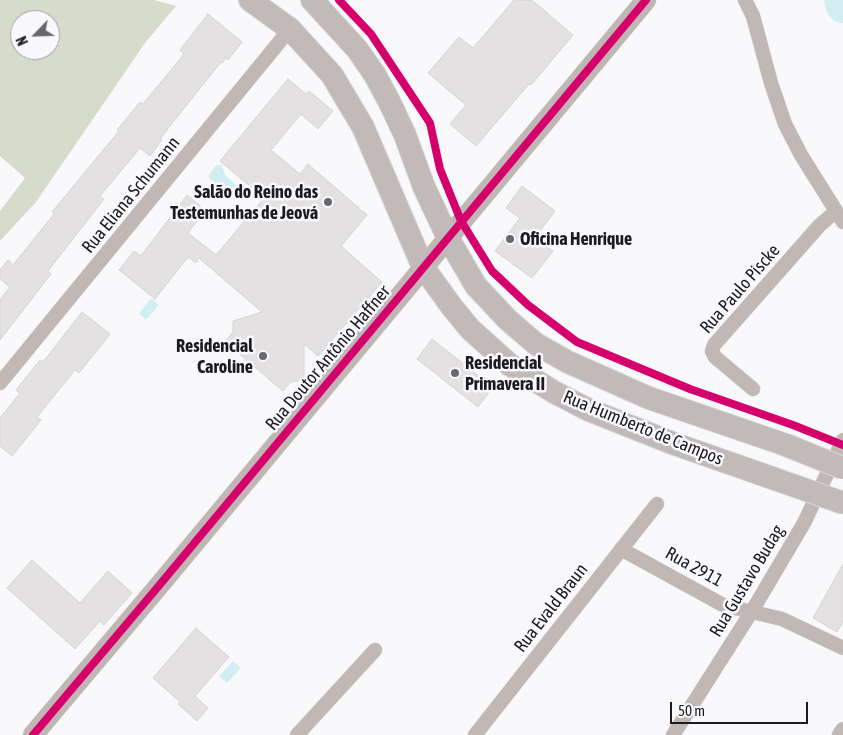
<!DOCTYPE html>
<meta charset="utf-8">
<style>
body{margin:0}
#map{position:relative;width:843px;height:735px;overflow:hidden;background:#f9f9fc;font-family:"Asap Condensed",sans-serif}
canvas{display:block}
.north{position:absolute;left:10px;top:10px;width:50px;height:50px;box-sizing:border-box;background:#f8f8fd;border:1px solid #a0a0a5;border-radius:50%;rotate:246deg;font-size:14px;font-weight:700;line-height:20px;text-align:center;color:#1c1c20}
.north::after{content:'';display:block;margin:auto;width:18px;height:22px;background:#69696d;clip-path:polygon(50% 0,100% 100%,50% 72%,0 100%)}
.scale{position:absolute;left:670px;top:702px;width:138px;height:22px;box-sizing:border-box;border:2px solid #1c1c20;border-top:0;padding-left:6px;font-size:15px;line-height:18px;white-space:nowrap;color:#1c1c20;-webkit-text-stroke:4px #f8f8fd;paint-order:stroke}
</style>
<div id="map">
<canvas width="843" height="735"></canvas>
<div class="north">N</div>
<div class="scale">50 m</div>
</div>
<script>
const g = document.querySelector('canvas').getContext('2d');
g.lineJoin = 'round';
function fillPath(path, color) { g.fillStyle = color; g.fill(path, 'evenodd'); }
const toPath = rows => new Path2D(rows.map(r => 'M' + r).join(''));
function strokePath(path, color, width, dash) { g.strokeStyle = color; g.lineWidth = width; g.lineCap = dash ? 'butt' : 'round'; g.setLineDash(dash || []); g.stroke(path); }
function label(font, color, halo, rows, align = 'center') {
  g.font = font + ' "Asap Condensed",sans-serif'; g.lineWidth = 5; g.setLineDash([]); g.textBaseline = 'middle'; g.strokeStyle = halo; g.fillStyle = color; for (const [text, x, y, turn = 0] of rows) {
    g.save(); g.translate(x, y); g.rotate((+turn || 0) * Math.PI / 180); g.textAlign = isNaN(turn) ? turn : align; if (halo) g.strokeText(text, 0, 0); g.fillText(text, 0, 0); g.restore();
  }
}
fillPath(toPath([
 [0,0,154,0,176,6,145,43,36,202,0,241,0,211,25,178,0,156],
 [20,20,50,20,50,50,20,50]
]), '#d6dbcc');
fillPath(toPath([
 [216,165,221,165,226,176,235,184,235,194,223,193,222,189,209,178,209,175],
 [151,298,159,305,146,320,139,314],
 [233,661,241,668,227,683,219,676]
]), '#d3eef2');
strokePath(toPath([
 [841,0,843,6]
]), '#d3eef2', 34);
const building = toPath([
 [514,0,532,0,573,35,531,85,529,84,476,146,450,124,466,105,428,73,459,37,473,48,514,0],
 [208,14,242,42,228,60,226,58,222,63,221,62,170,126,160,139,162,140,150,156,140,148,100,196,104,199,48,271,51,274,0,340,0,300,10,287,0,279,0,270,8,260,13,265,54,214,52,212,119,131,117,130,140,102,143,104,184,54,180,50,208,14],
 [288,79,306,94,309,91,333,111,318,129,301,114,271,150,300,174,308,164,367,215,341,246,382,282,318,356,304,344,304,380,291,382,283,391,225,342,233,332,233,321,262,312,199,258,196,263,188,257,155,299,119,270,134,251,141,256,187,195,205,210,188,233,216,255,264,198,220,161,288,79],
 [522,186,555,211,535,238,553,251,532,278,495,251,520,218,506,208,522,186],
 [82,312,110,334,79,373,75,370,37,417,41,420,12,456,0,446,0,418,20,393,16,390,40,360,43,362,82,312],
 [432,339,493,387,478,407,417,359,432,339],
 [32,560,80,603,108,571,132,593,104,625,100,621,75,649,7,588,32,560],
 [843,564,843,622,837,632,813,618,843,564],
 [196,628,229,657,195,696,208,708,197,721,178,704,180,702,153,678,196,628]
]);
fillPath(building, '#e4e1e2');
strokePath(building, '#d5d2d3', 1);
const street = toPath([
 [745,0,753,16,771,83,785,124,801,155,843,222],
 [0,383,290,29],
 [753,389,715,357,712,351,714,345,819,226,836,211],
 [621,549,723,605,782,619,843,648],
 [297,735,375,650],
 [475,735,657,504],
 [673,735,752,611,804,523,843,440],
 [839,735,843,729]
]);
const secondary = toPath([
 [33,735,157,588,646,0]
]);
const primary = toPath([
 [250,0,290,29,332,75,363,127,423,267,452,307,470,329,510,365,554,392,589,410,672,443,775,479],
 [312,0,357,49,375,75,390,103,405,135,424,187,448,238,476,286,508,320,536,344,568,362,649,398,786,445]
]);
strokePath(street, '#d6d6d8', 15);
strokePath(secondary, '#d6d6d8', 21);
strokePath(primary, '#d6d6d8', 24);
strokePath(street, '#c1b8b6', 14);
strokePath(secondary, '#c0b7b5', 20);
strokePath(primary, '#c2b9b9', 22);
const primaryBridge = toPath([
 [786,445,843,468],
 [775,479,843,503]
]);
strokePath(primaryBridge, '#d6d6d8', 24, []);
strokePath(primaryBridge, '#c2b9b9', 22);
strokePath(toPath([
 [339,0,371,34,430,123,440,169,461,221,492,271,528,305,577,342,690,389,793,425,843,445],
 [33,735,157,588,646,0]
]), '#d6006c', 8);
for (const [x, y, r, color] of [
 [328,202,5,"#69696d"],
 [510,239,5,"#69696d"],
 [263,356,5,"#69696d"],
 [455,373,5,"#69696d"]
]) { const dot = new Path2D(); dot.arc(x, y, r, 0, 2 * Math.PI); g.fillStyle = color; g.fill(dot); strokePath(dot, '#f8f8fd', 2); }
label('bold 18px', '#1c1c20', '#f8f8fd', [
 ["Salão do Reino das",318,192],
 ["Testemunhas de Jeová",318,213],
 ["Oficina Henrique",520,239,"left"],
 ["Residencial",253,346],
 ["Caroline",253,367],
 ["Residencial",465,363,"left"],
 ["Primavera II",465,384,"left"]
], 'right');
label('18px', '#1c1c20', '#f8f8fd', [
 ["Rua Eliana Schumann",131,195,-51],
 ["Rua Paulo Piscke",740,289,-49],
 ["Rua Doutor Antônio Haffner",328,358,-50],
 ["Rua Humberto de Campos",643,428,22],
 ["Rua 2911",694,567,29],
 ["Rua Gustavo Budag",747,581,-59],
 ["Rua Evald Braun",551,608,-52]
]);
</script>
